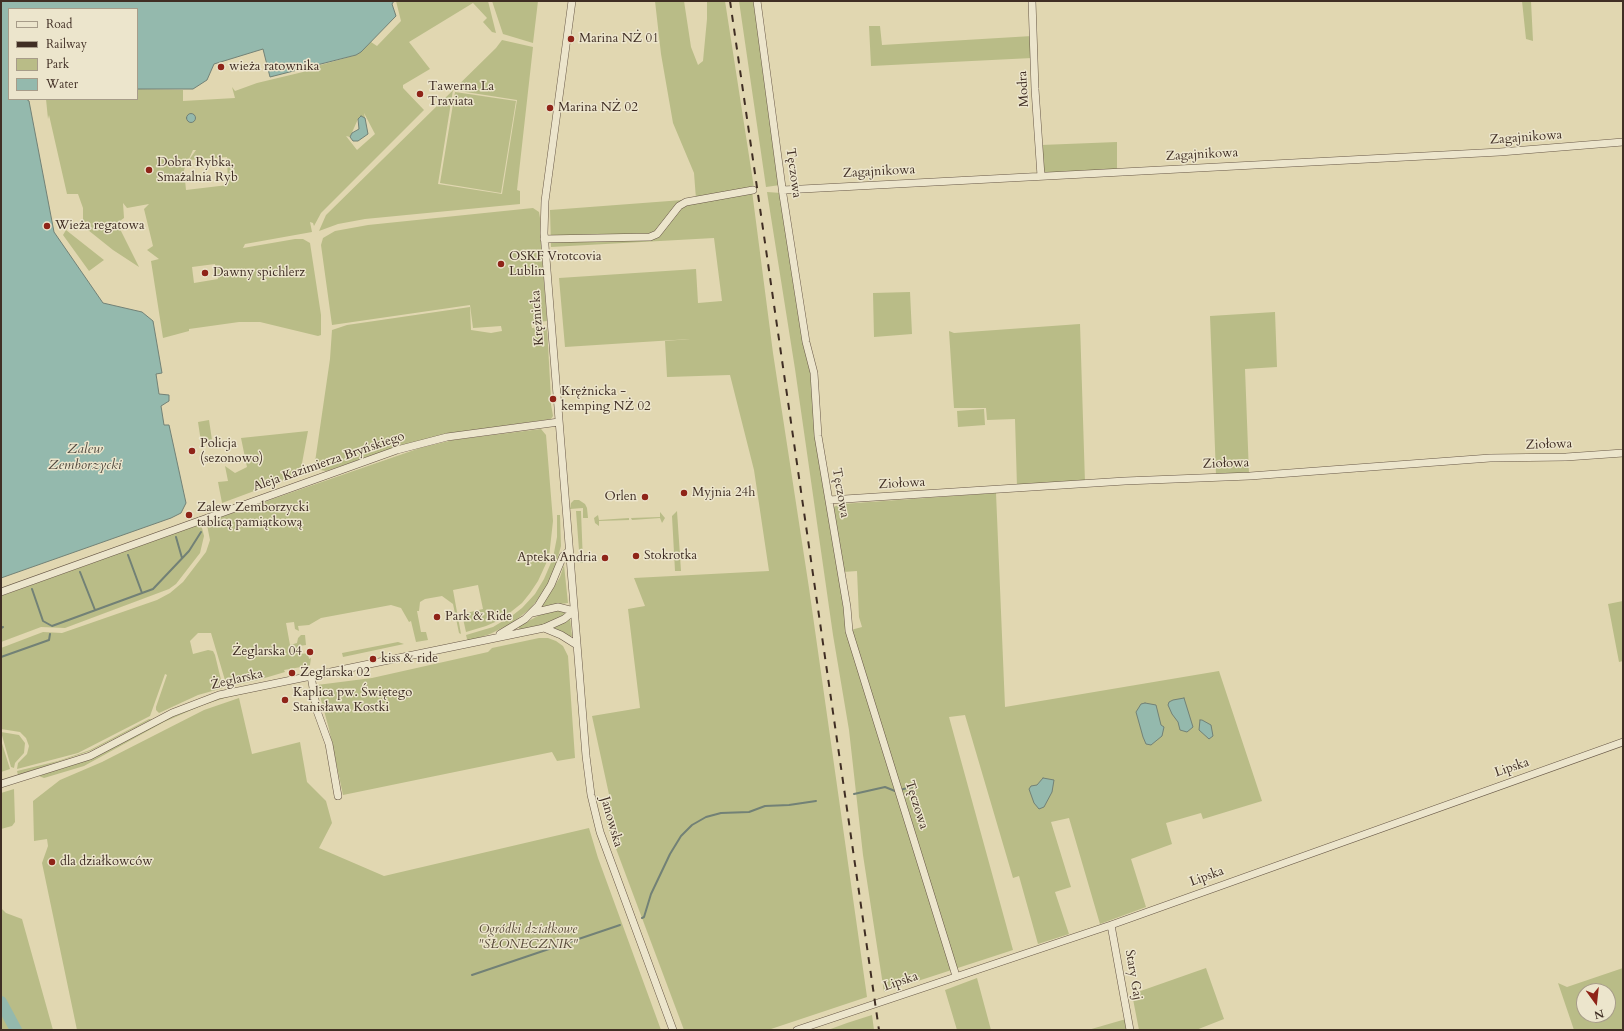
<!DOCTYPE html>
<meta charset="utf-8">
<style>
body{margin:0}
#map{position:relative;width:1624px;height:1031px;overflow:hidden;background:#e1d7b1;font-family:Cardo,serif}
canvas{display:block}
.frame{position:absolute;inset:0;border:2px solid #402e24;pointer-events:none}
.legend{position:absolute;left:8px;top:8px;width:130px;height:92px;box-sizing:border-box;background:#ece5cc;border:1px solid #a79c89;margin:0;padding:5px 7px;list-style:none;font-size:12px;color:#402e24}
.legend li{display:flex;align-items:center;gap:8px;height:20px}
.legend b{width:20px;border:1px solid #a79c89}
.north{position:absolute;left:1576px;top:983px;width:40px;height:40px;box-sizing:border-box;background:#ece5cc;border:1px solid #a79c89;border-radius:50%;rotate:165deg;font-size:11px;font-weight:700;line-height:16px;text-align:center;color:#402e24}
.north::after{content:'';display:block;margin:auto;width:14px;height:18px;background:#8f2418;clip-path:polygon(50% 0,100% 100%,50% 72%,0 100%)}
</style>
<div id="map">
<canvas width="1624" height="1031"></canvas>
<div class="frame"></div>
<ul class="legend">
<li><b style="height:5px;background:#ece5cc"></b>Road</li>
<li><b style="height:5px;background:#402e24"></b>Railway</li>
<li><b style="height:11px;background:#b9bc87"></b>Park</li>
<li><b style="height:11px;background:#94b9ad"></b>Water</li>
</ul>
<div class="north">N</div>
</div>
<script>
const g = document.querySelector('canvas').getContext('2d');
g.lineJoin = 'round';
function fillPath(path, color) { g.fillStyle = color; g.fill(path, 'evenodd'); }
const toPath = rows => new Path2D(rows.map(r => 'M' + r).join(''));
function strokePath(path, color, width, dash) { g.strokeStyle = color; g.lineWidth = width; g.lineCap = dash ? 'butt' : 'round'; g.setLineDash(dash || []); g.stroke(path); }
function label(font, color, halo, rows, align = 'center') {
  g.font = font + ' Cardo,serif'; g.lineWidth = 3; g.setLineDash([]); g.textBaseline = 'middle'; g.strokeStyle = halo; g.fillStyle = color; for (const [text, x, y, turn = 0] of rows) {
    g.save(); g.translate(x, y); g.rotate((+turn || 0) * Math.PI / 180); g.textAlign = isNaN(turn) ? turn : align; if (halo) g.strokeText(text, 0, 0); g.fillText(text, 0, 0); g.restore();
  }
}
fillPath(toPath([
 [396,1,488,1,496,33,492,32,483,22,487,18,473,3,409,42,430,69,403,85,403,88,424,110,321,213,314,226,313,223,310,222,312,232,245,244,243,248,295,239,303,239,310,243,321,315,321,335,318,336,260,322,239,322,189,329,189,331,163,338,151,261,159,259,147,250,153,246,144,209,149,204,127,208,123,203,124,218,117,223,139,267,113,250,83,226,83,208,78,194,67,194,49,115,48,119,46,99,137,99,137,89,183,90,183,101,235,98,232,87,235,91,257,83,303,72,303,70,356,55,371,42,377,46,401,21],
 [364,113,375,134,357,150,346,136,350,137,358,119,361,116,365,118],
 [193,150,196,150,189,160,227,157,228,185,186,190,184,170],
 [215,264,218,279,194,283,192,267],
 [492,1,538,1,533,43,503,34],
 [655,1,684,1,691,47,698,65,703,61,707,19,707,1,725,1,754,188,752,191,773,353,809,588,867,997,768,1030,684,1030,609,830,602,802,610,799,592,716,640,708,628,609,645,606,634,578,769,571,754,470,730,375,667,377,665,341,690,339,565,347,559,278,696,269,698,303,722,301,714,238,551,247,550,210,696,199,694,173,673,123,661,54],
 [739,1,754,1,780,185,766,187],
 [1522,1,1531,1,1533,41,1526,39],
 [869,26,880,26,882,45,1032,36,1032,58,871,66],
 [502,40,533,47,517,190,520,191,520,204,365,219,338,224,319,231,326,215,496,48],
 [453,90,517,100,502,194,438,184],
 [455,92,516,101,501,193,440,183],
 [1117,142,1117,171,1047,174,1043,170,1041,145],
 [767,192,781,193,812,375,816,436,831,535,841,581,847,631,862,627,859,617,857,571,843,572,833,507,842,504,996,493,1005,707,1219,671,1262,801,1203,819,1201,813,1166,823,1172,844,1131,859,1146,907,1100,924,1069,818,1051,822,1071,887,1055,892,1069,934,1038,944,1019,876,1013,878,965,715,949,717,1013,950,884,992,863,855,849,730,833,635,795,369],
 [533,208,539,212,540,218,541,244,547,321,531,323,532,328,547,327,551,399,550,399,553,416,551,419,447,434,397,447,326,471,320,470,315,462,330,359,332,330,347,325,470,307,471,330,491,333,502,331,501,326,473,328,470,305,332,325,321,245,323,238,335,231,368,225],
 [66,230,104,260,89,271,63,235],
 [910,292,912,334,874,337,873,293],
 [1275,312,1277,367,1245,369,1249,474,1216,475,1210,316],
 [1080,324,1085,483,1017,487,1015,419,987,420,986,408,954,408,949,331,954,333],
 [984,409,985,425,958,427,957,411],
 [209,420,212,440,201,442,198,422],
 [541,429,546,435,553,521,549,557,538,581,530,593,522,603,502,619,486,626,466,632,462,614,483,609,478,585,453,590,461,634,459,633,453,604,442,596,425,599,420,602,419,611,417,611,421,632,426,632,428,640,416,642,411,621,409,622,401,608,391,605,321,618,309,625,298,626,299,631,295,629,294,622,286,623,290,645,297,643,298,638,301,635,305,635,306,645,299,646,301,654,308,653,309,659,311,658,310,665,306,668,302,669,301,667,284,670,285,672,258,680,227,687,211,633,198,633,190,641,193,654,208,650,213,651,215,655,223,688,198,695,159,713,156,710,156,707,167,675,165,674,150,716,78,753,17,769,18,763,27,754,29,746,26,738,20,732,1,729,1,648,43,632,62,633,157,600,170,593,183,582,206,552,210,540,207,525,209,521,420,448,453,440],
 [308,431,300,474,222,503,218,482,228,481,225,466,235,473,247,467,241,438],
 [574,500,579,500,585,504,587,508,588,518,583,518,583,508,570,509,571,503],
 [576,511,581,511,583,563,580,563],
 [677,511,681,571,675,571,672,516],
 [660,512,665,518,662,523,660,518,632,520,631,518,660,517],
 [557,515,560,515,561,546,553,575,545,590,531,608,512,623,490,634,469,641,467,639,466,635,493,627,513,615,522,608,535,594,544,579,553,558,557,537],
 [598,515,599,520,629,518,629,520,599,521,599,526,595,523,594,518],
 [198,525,202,528,204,536,200,553,176,584,169,589,65,628,41,627,1,642,1,596],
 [564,565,568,603,552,605,540,609,538,608,551,592,560,577],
 [1623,601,1623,661,1619,662,1608,604],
 [560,610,564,611,565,614,562,617,545,624,519,630,519,626,538,616,549,611],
 [570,618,572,636,570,637,552,628],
 [539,638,548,638,556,641,563,646,568,656,575,758,557,761,552,752,343,795,329,729,317,685,372,678,488,652,492,648],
 [398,642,404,644,343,657,342,653],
 [309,680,228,697,203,705,164,722,84,766,44,778,39,776,98,756,161,722,201,705,222,698],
 [239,698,252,754,300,742,307,782,326,801,332,823,319,848,384,876,589,828,598,858,661,1030,77,1030,42,863,48,846,47,839,34,841,33,801,60,780,102,762,204,710],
 [149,719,152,719,90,751,18,775,17,771,58,761,90,750],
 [1,732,19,735,25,743,24,753,15,763,14,768,11,767],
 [1,740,10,769,1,772],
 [14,789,15,822,12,826,1,829,1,793],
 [1,908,6,913,22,919,53,1030,2,1030],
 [1206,968,1224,1019,1196,1030,1139,1030,1132,994],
 [1623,968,1623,1030,1574,1030,1558,983,1567,987],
 [1584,991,1608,991,1608,1015,1584,1015],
 [977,978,991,1030,957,1030,945,990],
 [872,1015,874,1030,828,1030,847,1023],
 [1126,1019,1127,1030,1088,1030]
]), '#b9bc87');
const water = toPath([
 [1,1,394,1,392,4,396,16,361,52,356,55,270,77,263,49,214,64,207,80,193,89,137,89,137,9,9,9,9,99,26,99,29,101,54,232,103,303,142,312,153,321,162,373,156,374,159,394,169,395,169,401,161,406,164,425,169,425,186,503,181,513,171,518,1,578,1,1],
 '186.5 118a4.5 4.5 0 1 1 9 0a4.5 4.5 0 1 1-9 0Z',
 [361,116,365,118,368,134,358,141,353,141,350,137,352,133,359,129,358,119,361,116],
 [1184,698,1193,727,1187,732,1180,730,1178,722,1172,714,1168,705,1169,702,1173,700,1184,698],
 [1145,703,1156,705,1161,725,1164,727,1162,736,1151,745,1146,744,1143,737,1136,712,1141,704,1145,703],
 [1200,720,1202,720,1211,725,1213,736,1209,739,1199,730,1200,720],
 [1043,778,1054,780,1052,792,1044,807,1039,809,1034,803,1029,789,1031,786,1037,785,1043,778]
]);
fillPath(water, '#94b9ad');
strokePath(water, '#728176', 1);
strokePath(toPath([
 [176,537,182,558],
 [128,555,142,593],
 [80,572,95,610],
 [32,589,43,621,52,626,153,589,189,551,201,532],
 [1,628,3,627],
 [1,657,49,640,50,634],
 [854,794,885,787,895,791,912,787],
 [642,918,644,917,651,894,670,854,681,836,692,825,706,817,721,813,749,812,765,806,789,805,816,801],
 [472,975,620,925]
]), '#728176', 2);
strokePath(toPath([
 [1,1002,16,1030]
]), '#94b9ad', 12);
const minor = toPath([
 [572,1,545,201,544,233,586,756,591,795,600,832,673,1030],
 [757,1,783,195,806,342,814,373,818,436,847,607,849,631,956,976],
 [1032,1,1035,89,1041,176],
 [783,190,1500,152,1623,142],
 [544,239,650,237,657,234,679,206,686,202,753,190],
 [829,500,1125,481,1250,476,1490,458,1566,457,1623,453],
 [1,592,397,450,447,437,559,422],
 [532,613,558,607,574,611],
 [544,628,561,635,577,645],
 [500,634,525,619,538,606,551,585,563,556,569,551],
 [311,676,317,711,329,744,338,796],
 [1,784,90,756,172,713,219,695,544,628,564,619,574,611],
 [1111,925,1130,1030],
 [797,1030,1111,925,1623,742]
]);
strokePath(minor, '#685847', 8);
strokePath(minor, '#ece5cc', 7);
strokePath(toPath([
 [730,1,879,1030]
]), '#402e24', 2, [7, 7]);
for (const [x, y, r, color] of [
 [571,39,4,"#8f2418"],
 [221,67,4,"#8f2418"],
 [420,94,4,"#8f2418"],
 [550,108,4,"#8f2418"],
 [149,170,4,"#8f2418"],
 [47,226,4,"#8f2418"],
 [501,264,4,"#8f2418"],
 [205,273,4,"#8f2418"],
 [553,399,4,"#8f2418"],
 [192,451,4,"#8f2418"],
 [684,493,4,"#8f2418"],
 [645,497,4,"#8f2418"],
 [189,515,4,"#8f2418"],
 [636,556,4,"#8f2418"],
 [605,558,4,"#8f2418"],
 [437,617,4,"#8f2418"],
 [310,652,4,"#8f2418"],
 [373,659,4,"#8f2418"],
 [292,673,4,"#8f2418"],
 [285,700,4,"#8f2418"],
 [52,862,4,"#8f2418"]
]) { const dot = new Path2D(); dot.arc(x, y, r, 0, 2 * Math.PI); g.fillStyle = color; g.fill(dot); strokePath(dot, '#ece5cc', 1.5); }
label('13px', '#402e24', '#ece5cc', [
 ["Marina NŻ 01",579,39],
 ["wieża ratownika",229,67],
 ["Tawerna La",428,87],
 ["Traviata",428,102],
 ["Marina NŻ 02",558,108],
 ["Dobra Rybka,",157,163],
 ["Smażalnia Ryb",157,178],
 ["Wieża regatowa",55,226],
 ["OSKF Vrotcovia",509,257],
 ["Lublin",509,272],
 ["Dawny spichlerz",213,273],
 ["Krężnicka -",561,392],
 ["kemping NŻ 02",561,407],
 ["Policja",200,444],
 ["(sezonowo)",200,459],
 ["Myjnia 24h",692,493],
 ["Orlen",637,497,"right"],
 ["Zalew Zemborzycki",197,508],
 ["tablicą pamiątkową",197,523],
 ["Stokrotka",644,556],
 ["Apteka Andria",597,558,"right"],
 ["Park & Ride",445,617],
 ["Żeglarska 04",302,652,"right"],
 ["kiss & ride",381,659],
 ["Żeglarska 02",300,673],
 ["Kaplica pw. Świętego",293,693],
 ["Stanisława Kostki",293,708],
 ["dla działkowców",60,862]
], 'left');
label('13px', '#402e24', '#ece5cc', [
 ["Modra",1024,89,-93],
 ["Zagajnikowa",1526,138,-4],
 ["Zagajnikowa",1202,155,-3],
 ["Zagajnikowa",879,172,-3],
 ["Tęczowa",793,173,82],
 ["Krężnicka",538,318,-94],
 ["Ziołowa",1549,445,-2],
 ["Aleja Kazimierza Bryńskiego",329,462,-19],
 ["Ziołowa",1226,464,-2],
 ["Ziołowa",902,484,-3],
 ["Tęczowa",840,493,80],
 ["Żeglarska",237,680,-13],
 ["Lipska",1512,768,-19],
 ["Tęczowa",916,805,72],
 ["Janowska",611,822,74],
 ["Lipska",1207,877,-20],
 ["Stary Gaj",1133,975,80],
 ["Lipska",901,982,-19]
]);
label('italic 13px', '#584a38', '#ece5cc', [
 ["Ogródki działkowe",528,930],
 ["\"SŁONECZNIK\"",528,945]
]);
label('italic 14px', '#514a3f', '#ece5cc', [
 ["Zalew",85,450],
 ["Zemborzycki",85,466]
]);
</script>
